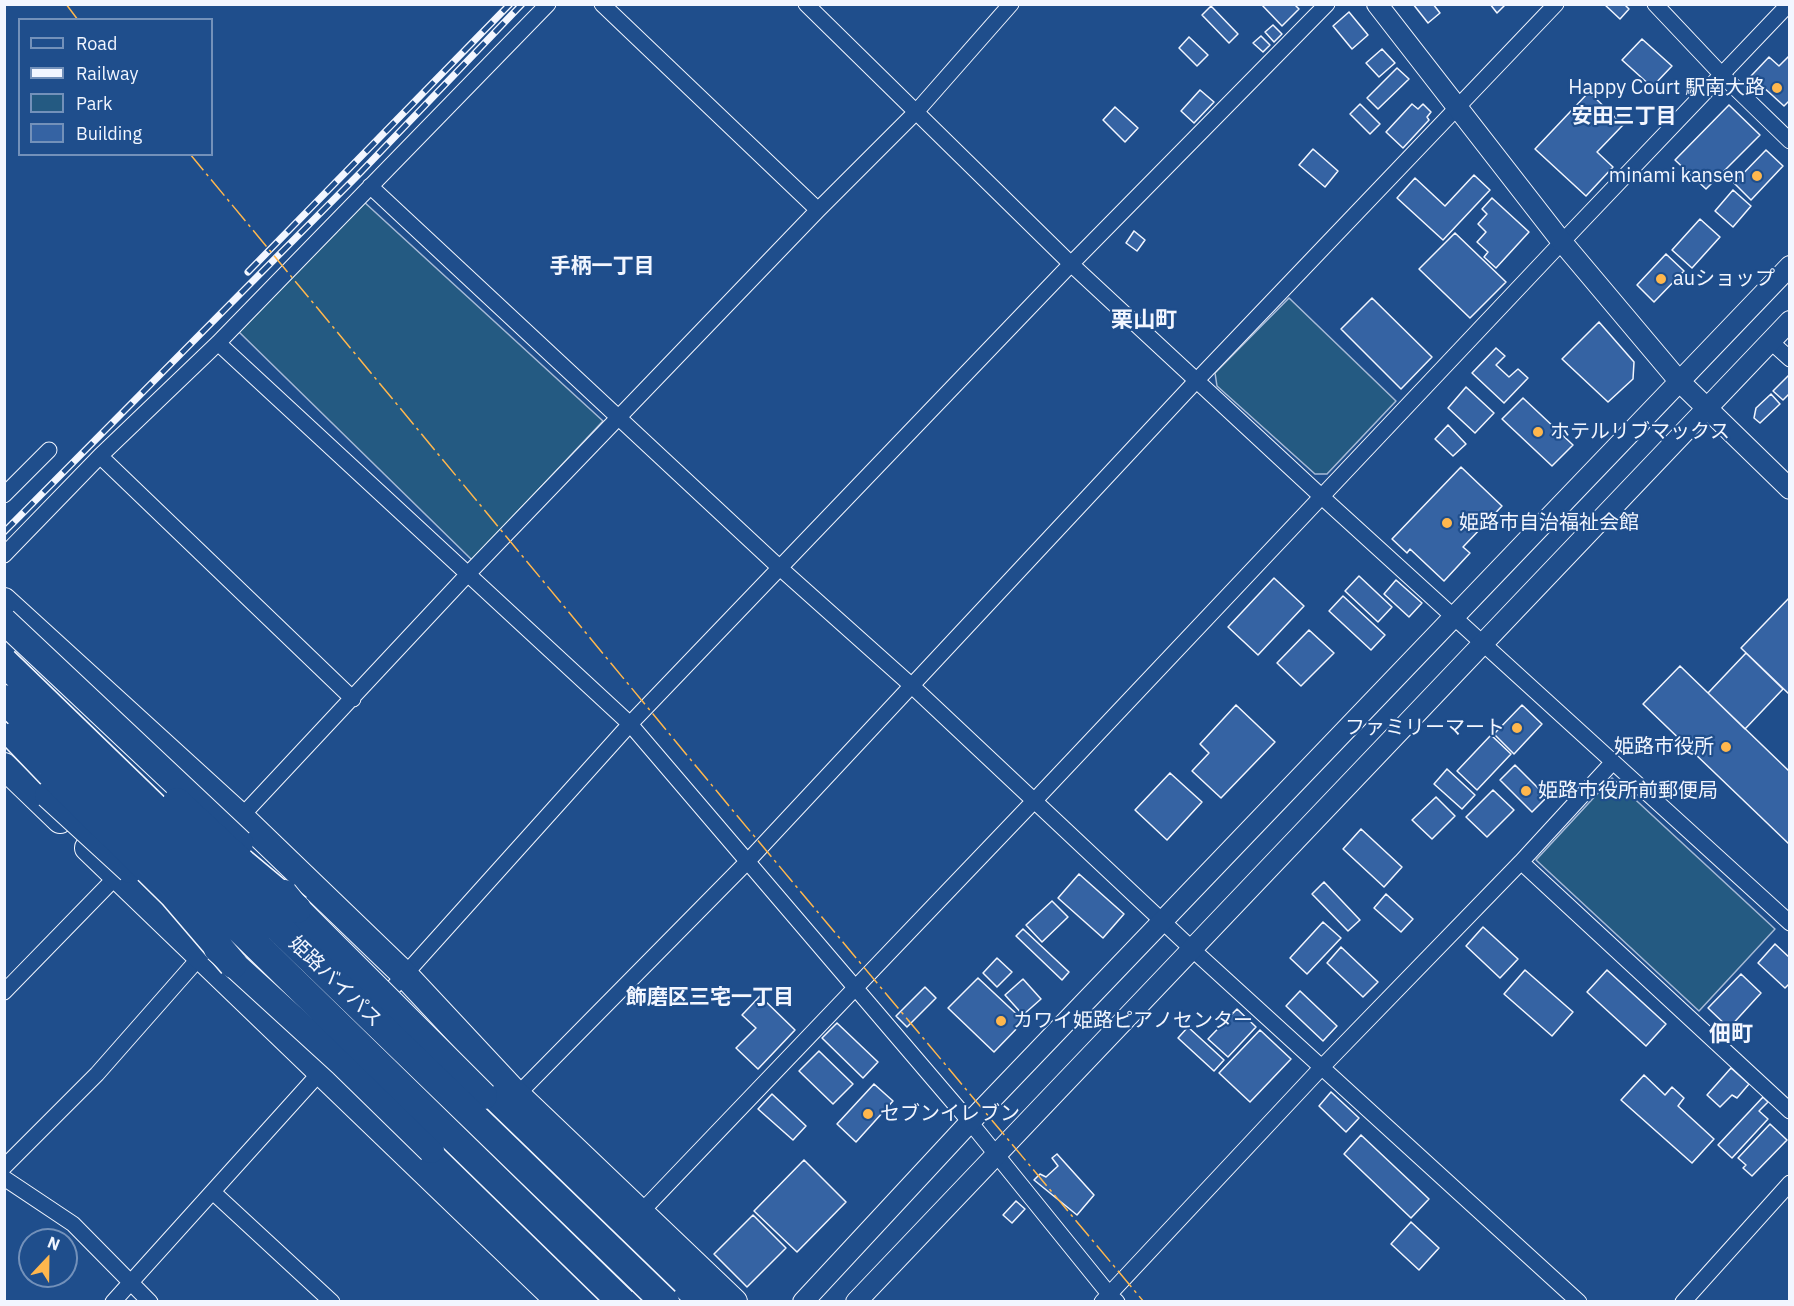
<!DOCTYPE html>
<meta charset="utf-8">
<style>
body{margin:0}
#map{position:relative;width:1794px;height:1306px;overflow:hidden;background:#1f4e8c;font-family:"IBM Plex Sans",sans-serif}
canvas{display:block}
.frame{position:absolute;inset:0;border:6px solid #f2f6ff;pointer-events:none}
.legend{position:absolute;left:18px;top:18px;width:195px;height:138px;box-sizing:border-box;background:#1f4e8c;border:2px solid #7391ba;margin:0;padding:8px 10px;list-style:none;font-size:18px;color:#f2f6ff}
.legend li{display:flex;align-items:center;gap:12px;height:30px}
.legend b{width:30px;border:2px solid #7391ba}
.north{position:absolute;left:18px;top:1228px;width:60px;height:60px;box-sizing:border-box;background:#1f4e8c;border:2px solid #7391ba;border-radius:50%;rotate:22deg;font-size:16px;font-weight:700;line-height:24px;text-align:center;color:#f2f6ff}
.north::after{content:'';display:block;margin:auto;width:21px;height:27px;background:#ffb74d;clip-path:polygon(50% 0,100% 100%,50% 72%,0 100%)}
</style>
<div id="map">
<canvas width="1794" height="1306"></canvas>
<div class="frame"></div>
<ul class="legend">
<li><b style="height:8px;background:#1f4e8c"></b>Road</li>
<li><b style="height:8px;background:#f2f6ff"></b>Railway</li>
<li><b style="height:16px;background:#245a82"></b>Park</li>
<li><b style="height:16px;background:#3563a3"></b>Building</li>
</ul>
<div class="north">N</div>
</div>
<script>
const g = document.querySelector('canvas').getContext('2d');
g.lineJoin = 'round';
function fillPath(path, color) { g.fillStyle = color; g.fill(path, 'evenodd'); }
const toPath = rows => new Path2D(rows.map(r => 'M' + r).join(''));
function strokePath(path, color, width, dash) { g.strokeStyle = color; g.lineWidth = width; g.lineCap = dash ? 'butt' : 'round'; g.setLineDash(dash || []); g.stroke(path); }
function label(font, color, halo, rows, align = 'center') {
  g.font = font + ' "IBM Plex Sans","Noto Sans JP",sans-serif'; g.lineWidth = 4.5; g.setLineDash([]); g.textBaseline = 'middle'; g.strokeStyle = halo; g.fillStyle = color; for (const [text, x, y, turn = 0] of rows) {
    g.save(); g.translate(x, y); g.rotate((+turn || 0) * Math.PI / 180); g.textAlign = isNaN(turn) ? turn : align; if (halo) g.strokeText(text, 0, 0); g.fillText(text, 0, 0); g.restore();
  }
}
const green = toPath([
 [363,201,603,421,472,560,239,332,363,201],
 [1289,298,1396,401,1327,474,1315,474,1217,386,1215,373,1289,298],
 [1612,778,1775,929,1699,1011,1536,860,1612,778]
]);
fillPath(green, '#245a82');
strokePath(green, '#a8bbd7', 1.5);
const building = toPath([
 [1261,4,1294,4,1299,9,1282,26,1261,4],
 [1413,4,1433,4,1440,13,1428,23,1413,4],
 [1490,4,1506,4,1497,13,1490,4],
 [1604,4,1624,4,1629,9,1620,19,1604,4],
 [1211,6,1238,34,1229,43,1202,15,1211,6],
 [1349,12,1368,35,1352,49,1333,26,1349,12],
 [1273,25,1282,34,1274,42,1265,32,1273,25],
 [1261,36,1270,45,1263,52,1253,43,1261,36],
 [1189,37,1208,55,1197,66,1179,48,1189,37],
 [1642,39,1672,66,1652,87,1622,60,1642,39],
 [1382,49,1395,63,1379,77,1366,63,1382,49],
 [1790,55,1790,100,1784,106,1751,76,1769,57,1779,66,1790,55],
 [1397,68,1409,79,1378,109,1367,98,1397,68],
 [1200,90,1214,102,1194,123,1181,111,1200,90],
 [1589,92,1623,125,1597,152,1613,167,1586,196,1535,149,1589,92],
 [1360,104,1380,124,1370,134,1350,114,1360,104],
 [1412,104,1418,109,1423,104,1431,112,1427,117,1429,120,1403,148,1386,132,1412,104],
 [1729,105,1760,135,1706,189,1675,160,1729,105],
 [1115,107,1138,128,1125,142,1103,120,1115,107],
 [1313,149,1338,171,1325,187,1299,165,1313,149],
 [1766,150,1783,166,1751,200,1734,183,1766,150],
 [1474,175,1490,190,1443,240,1397,198,1415,178,1445,206,1474,175],
 [1733,190,1751,206,1733,227,1715,211,1733,190],
 [1492,198,1529,232,1496,268,1484,257,1488,252,1477,242,1486,232,1478,224,1487,214,1482,209,1492,198],
 [1700,219,1720,237,1692,268,1672,250,1700,219],
 [1134,231,1145,240,1137,251,1126,243,1134,231],
 [1455,233,1506,282,1470,318,1419,269,1455,233],
 [1666,254,1684,271,1654,302,1637,285,1666,254],
 [1372,298,1432,357,1401,389,1341,329,1372,298],
 [1599,322,1634,362,1633,379,1608,402,1562,359,1599,322],
 [1496,348,1505,356,1496,365,1509,377,1518,369,1528,378,1504,403,1472,373,1496,348],
 [1790,374,1790,393,1783,400,1773,391,1790,374],
 [1466,387,1494,413,1475,433,1448,408,1466,387],
 [1771,394,1780,404,1760,423,1754,418,1756,408,1771,394],
 [1523,398,1573,445,1552,466,1502,419,1523,398],
 [1448,425,1466,444,1453,456,1435,439,1448,425],
 [1461,467,1502,506,1463,547,1470,553,1444,581,1410,549,1407,553,1392,539,1461,467],
 [1359,576,1392,607,1378,622,1345,591,1359,576],
 [1274,578,1304,606,1258,655,1228,627,1274,578],
 [1396,580,1422,603,1409,617,1384,594,1396,580],
 [1343,596,1385,635,1371,650,1329,611,1343,596],
 [1790,597,1790,695,1741,648,1790,597],
 [1309,630,1334,653,1301,686,1277,663,1309,630],
 [1746,653,1783,689,1745,729,1708,693,1746,653],
 [1680,666,1790,772,1790,845,1643,704,1680,666],
 [1236,705,1275,742,1221,798,1192,771,1209,753,1200,744,1236,705],
 [1522,705,1542,724,1514,754,1494,734,1522,705],
 [1491,735,1511,754,1477,790,1457,771,1491,735],
 [1515,765,1547,797,1532,812,1500,780,1515,765],
 [1447,769,1475,795,1462,809,1434,784,1447,769],
 [1170,773,1202,802,1167,840,1135,810,1170,773],
 [1493,790,1514,810,1487,837,1466,817,1493,790],
 [1436,797,1455,816,1432,839,1412,820,1436,797],
 [1361,829,1402,867,1384,887,1343,849,1361,829],
 [1079,874,1124,914,1103,938,1058,898,1079,874],
 [1324,882,1360,920,1348,931,1312,894,1324,882],
 [1386,894,1413,919,1401,932,1374,908,1386,894],
 [1052,901,1068,917,1042,942,1026,925,1052,901],
 [1323,922,1341,938,1307,974,1290,958,1323,922],
 [1483,927,1518,959,1500,978,1466,946,1483,927],
 [1023,929,1069,972,1062,980,1016,936,1023,929],
 [1775,944,1790,958,1790,983,1785,988,1758,963,1775,944],
 [1341,947,1378,982,1363,997,1327,963,1341,947],
 [997,958,1012,972,997,987,983,973,997,958],
 [1525,970,1573,1012,1552,1036,1504,994,1525,970],
 [1607,970,1666,1024,1646,1046,1587,992,1607,970],
 [1741,974,1761,993,1729,1028,1708,1008,1741,974],
 [978,978,1024,1021,994,1052,948,1008,978,978],
 [1023,979,1041,999,1023,1015,1005,995,1023,979],
 [925,987,936,998,907,1027,896,1016,925,987],
 [1300,991,1337,1026,1323,1041,1286,1006,1300,991],
 [760,996,795,1030,758,1069,736,1048,756,1028,742,1015,760,996],
 [1237,1009,1256,1027,1228,1057,1208,1039,1237,1009],
 [837,1023,878,1062,863,1078,822,1038,837,1023],
 [1188,1027,1224,1060,1214,1071,1178,1038,1188,1027],
 [1260,1030,1291,1059,1250,1102,1219,1073,1260,1030],
 [819,1051,853,1084,833,1104,799,1071,819,1051],
 [1731,1068,1749,1084,1737,1098,1732,1095,1720,1107,1707,1095,1731,1068],
 [1644,1075,1665,1095,1672,1087,1684,1098,1678,1106,1714,1139,1692,1163,1621,1100,1644,1075],
 [874,1084,893,1101,856,1142,837,1124,874,1084],
 [1331,1092,1359,1118,1346,1132,1319,1106,1331,1092],
 [772,1094,806,1126,793,1140,758,1109,772,1094],
 [1763,1097,1768,1102,1759,1111,1768,1119,1732,1158,1718,1145,1763,1097],
 [1770,1124,1787,1140,1752,1176,1743,1168,1746,1165,1738,1158,1770,1124],
 [1361,1135,1429,1199,1411,1218,1344,1154,1361,1135],
 [1057,1154,1094,1195,1077,1215,1034,1180,1040,1174,1046,1177,1058,1166,1052,1158,1057,1154],
 [804,1160,846,1202,797,1252,754,1211,804,1160],
 [1016,1201,1025,1209,1012,1223,1003,1215,1016,1201],
 [753,1215,786,1248,747,1287,714,1254,753,1215],
 [1411,1222,1439,1248,1419,1270,1391,1244,1411,1222]
]);
fillPath(building, '#3563a3');
strokePath(building, '#f2f6ff', 1.5);
const minor = toPath([
 [602,4,818,210],
 [806,4,1071,264,1322,497,1790,923],
 [1655,4,1723,76,1790,141],
 [370,186,780,568,911,685,1192,949,1579,1302],
 [1770,341,1790,359],
 [218,343,630,724,970,1122,1109,1294,1117,1302],
 [100,456,353,699],
 [4,495,49,450],
 [4,555,100,456,218,343,548,4],
 [237,821,467,575,818,210,916,112,1011,4],
 [1521,862,1790,1111],
 [4,992,117,876],
 [381,1001,630,724,1071,264,1327,4],
 [517,1095,747,862,1197,380,1556,4],
 [4,1167,97,1074,200,957],
 [4,1178,73,1224,150,1302],
 [214,1193,332,1302],
 [640,1213,1035,800,1562,242,1789,4],
 [113,1302,325,1067],
 [1102,1302,1322,1067,1521,862,1612,763],
 [1683,1302,1790,1183]
]);
const tertiary = toPath([
 [1377,4,1562,242,1679,381,1790,489],
 [803,1302,970,1122,1790,266],
 [856,1302,1790,321]
]);
const trunk = toPath([
 [4,601,241,817,404,974,517,1095,734,1302],
 [4,766,60,820],
 [88,848,560,1302],
 [484,1096,702,1302],
 [431,1150,588,1302]
]);
strokePath(minor, '#f2f6ff', 17);
strokePath(tertiary, '#f2f6ff', 22);
strokePath(trunk, '#f2f6ff', 28);
strokePath(minor, '#1f4e8c', 15);
strokePath(tertiary, '#1f4e8c', 20);
strokePath(trunk, '#1f4e8c', 26);
const rail = toPath([
 [248,272,510,4],
 [4,532,361,172,522,4]
]);
strokePath(rail, '#f2f6ff', 7);
strokePath(rail, '#1f4e8c', 4.5, [14]);
const trunkBridge = toPath([
 [4,621,240,843],
 [48,795,130,870],
 [284,893,297,909,484,1096],
 [217,949,343,1064,431,1150]
]);
const motorwayBridge = toPath([
 [4,662,665,1302],
 [4,699,622,1302],
 [15,736,63,786,173,894,233,964],
 [177,802,243,864,297,909]
]);
strokePath(trunkBridge, '#f2f6ff', 28, []);
strokePath(motorwayBridge, '#f2f6ff', 31, []);
strokePath(trunkBridge, '#1f4e8c', 26);
strokePath(motorwayBridge, '#1f4e8c', 28);
strokePath(toPath([
 [66,4,78,20],
 [190,154,734,812,1144,1302]
]), '#ffb74d', 1.5, [21, 4.5, 3, 4.5]);
for (const [x, y, r, color] of [
 [1777,88,6,"#ffb74d"],
 [1757,176,6,"#ffb74d"],
 [1661,279,6,"#ffb74d"],
 [1538,432,6,"#ffb74d"],
 [1447,523,6,"#ffb74d"],
 [1517,728,6,"#ffb74d"],
 [1726,747,6,"#ffb74d"],
 [1526,791,6,"#ffb74d"],
 [1001,1021,6,"#ffb74d"],
 [868,1114,6,"#ffb74d"]
]) { const dot = new Path2D(); dot.arc(x, y, r, 0, 2 * Math.PI); g.fillStyle = color; g.fill(dot); strokePath(dot, '#1f4e8c', 2); }
label('20px', '#f2f6ff', '#1f4e8c', [
 ["Happy Court 駅南大路",1765,88,"right"],
 ["minami kansen",1745,176,"right"],
 ["auショップ",1673,279],
 ["ホテルリブマックス",1550,432],
 ["姫路市自治福祉会館",1459,523],
 ["ファミリーマート",1505,728,"right"],
 ["姫路市役所",1714,747,"right"],
 ["姫路市役所前郵便局",1538,791],
 ["カワイ姫路ピアノセンター",1013,1021],
 ["セブンイレブン",880,1114]
], 'left');
label('20px', '#f2f6ff', '#1f4e8c', [
 ["姫路バイパス",335,982,44]
]);
label('bold 21px', '#f2f6ff', '#1f4e8c', [
 ["安田三丁目",1624,117],
 ["手柄一丁目",602,267],
 ["飾磨区三宅一丁目",710,998]
]);
label('bold 22px', '#f2f6ff', '#1f4e8c', [
 ["栗山町",1144,321],
 ["佃町",1731,1035]
]);
</script>
